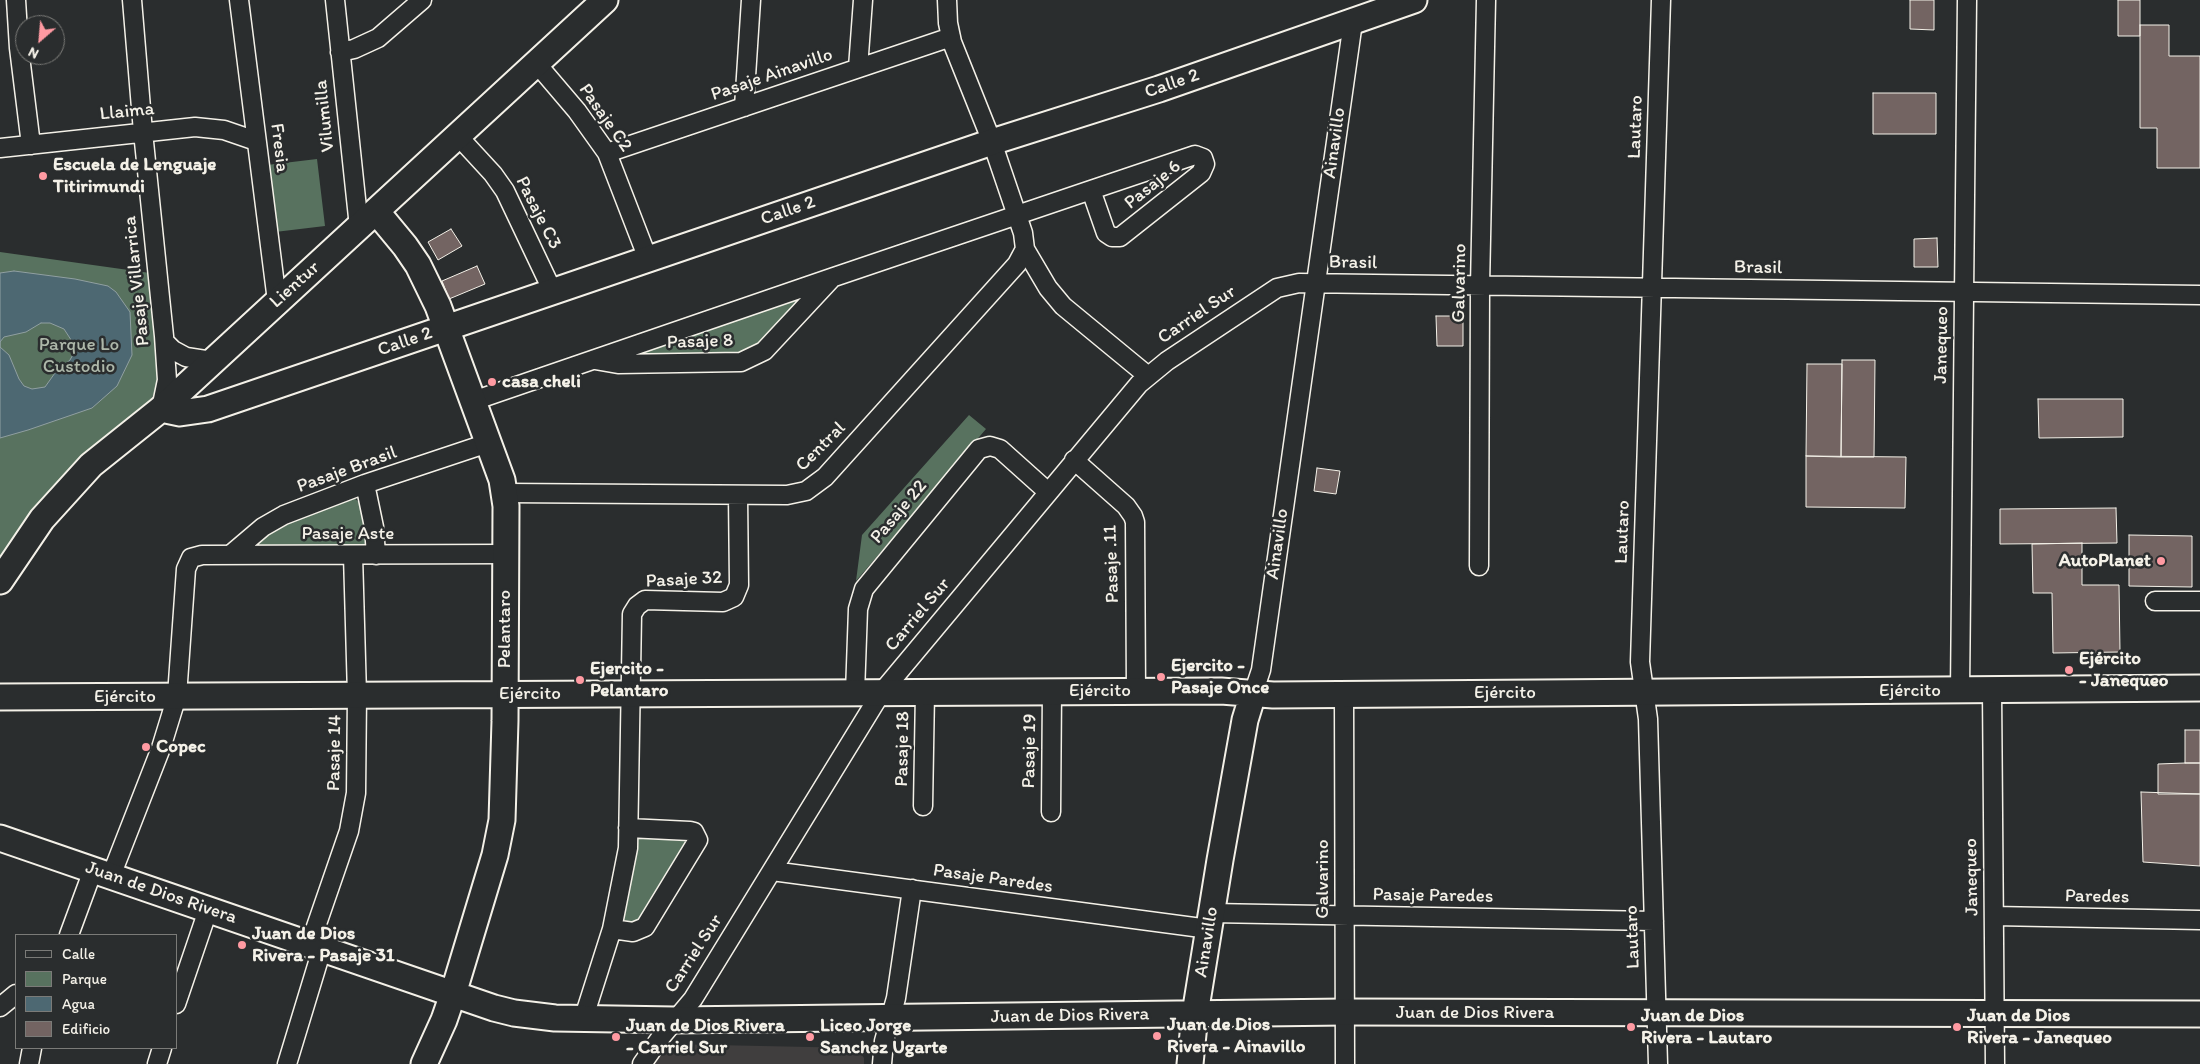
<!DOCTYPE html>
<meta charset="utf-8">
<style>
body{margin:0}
#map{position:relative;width:2200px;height:1064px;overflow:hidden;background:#2a2d2e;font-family:Itim,sans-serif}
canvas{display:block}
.legend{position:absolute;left:15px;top:934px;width:162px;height:115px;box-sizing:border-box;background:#2a2d2e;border:1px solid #7b7b78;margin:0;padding:6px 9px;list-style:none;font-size:15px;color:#f4f1e8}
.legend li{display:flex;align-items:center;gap:10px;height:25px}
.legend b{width:25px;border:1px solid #7b7b78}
.north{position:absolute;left:15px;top:15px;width:50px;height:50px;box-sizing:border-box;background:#2a2d2e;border:1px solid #7b7b78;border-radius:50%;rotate:207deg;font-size:14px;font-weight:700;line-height:20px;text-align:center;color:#f4f1e8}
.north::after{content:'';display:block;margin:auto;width:18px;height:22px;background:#ff9aa2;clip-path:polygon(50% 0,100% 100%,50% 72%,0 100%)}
</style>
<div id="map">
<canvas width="2200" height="1064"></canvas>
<ul class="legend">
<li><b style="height:6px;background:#2a2d2e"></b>Calle</li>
<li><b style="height:14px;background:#58725f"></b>Parque</li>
<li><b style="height:14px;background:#4d6872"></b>Agua</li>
<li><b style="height:14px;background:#736462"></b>Edificio</li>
</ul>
<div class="north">N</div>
</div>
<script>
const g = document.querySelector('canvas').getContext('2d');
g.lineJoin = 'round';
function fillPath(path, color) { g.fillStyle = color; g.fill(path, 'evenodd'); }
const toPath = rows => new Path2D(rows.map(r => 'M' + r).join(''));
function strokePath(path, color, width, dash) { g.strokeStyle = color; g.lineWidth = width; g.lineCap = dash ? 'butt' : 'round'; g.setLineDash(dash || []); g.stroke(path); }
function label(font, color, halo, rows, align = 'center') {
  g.font = font + ' Itim,sans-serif'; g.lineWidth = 5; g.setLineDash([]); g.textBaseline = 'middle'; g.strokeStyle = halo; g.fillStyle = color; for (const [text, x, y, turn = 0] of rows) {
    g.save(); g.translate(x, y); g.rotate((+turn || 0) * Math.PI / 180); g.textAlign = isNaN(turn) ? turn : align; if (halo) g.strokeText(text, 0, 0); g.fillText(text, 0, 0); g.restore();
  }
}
fillPath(toPath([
 [667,1044,857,1048,864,1058,864,1064,653,1064]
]), '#403e3e');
fillPath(toPath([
 [317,159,325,226,275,232,267,165],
 [0,252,150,273,160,375,156,392,150,400,76,463,51,488,0,559],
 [813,287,765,344,741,357,623,356],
 [969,415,986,429,856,581,862,535],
 [353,497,360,503,369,541,362,549,252,549,251,545,277,524],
 [635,836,692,842,637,926,623,923,619,916]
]), '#58725f');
const water = toPath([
 [14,271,75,279,108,286,116,292,130,312,132,355,117,386,92,408,28,430,0,438,0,273,14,271],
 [41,323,50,323,64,329,75,346,75,351,70,360,55,373,45,387,32,389,24,386,19,379,9,355,0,347,0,342,4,337,26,332,41,323]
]);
fillPath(water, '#4d6872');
strokePath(water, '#909fa1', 1);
const building = toPath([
 [1910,0,1934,0,1934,30,1910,29,1910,0],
 [2118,0,2140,0,2140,36,2118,36,2118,0],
 [2140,25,2169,25,2169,56,2200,56,2200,168,2157,168,2157,128,2140,128,2140,25],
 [1873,93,1936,93,1936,134,1873,134,1873,93],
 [451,229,462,246,438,260,428,242,451,229],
 [1937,238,1938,267,1914,267,1914,239,1937,238],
 [477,266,485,284,449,299,442,281,477,266],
 [1436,316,1463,316,1463,346,1437,346,1436,316],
 [1842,360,1875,360,1874,457,1841,457,1842,360],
 [1807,364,1842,364,1841,457,1806,456,1807,364],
 [2038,399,2123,399,2123,437,2039,438,2038,399],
 [1806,456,1906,457,1905,508,1806,507,1806,456],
 [1317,468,1340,471,1336,494,1314,491,1317,468],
 [2116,508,2117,543,2000,544,2000,509,2116,508],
 [2129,535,2192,536,2192,587,2129,586,2129,535],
 [2082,543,2082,585,2119,585,2120,652,2053,653,2052,593,2033,593,2032,544,2082,543],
 [2185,730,2200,730,2200,763,2185,763,2185,730],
 [2185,763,2200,763,2200,794,2158,794,2158,764,2185,763],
 [2141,792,2200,794,2200,866,2143,862,2141,792]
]);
fillPath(building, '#736462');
strokePath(building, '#f4f1e8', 1);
const street = toPath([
 [16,0,19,48,31,145],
 [132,0,143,132,164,336,167,380,161,409],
 [239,0,277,301],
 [335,0,359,227],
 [340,52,354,49,378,38,422,0],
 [537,64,577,111,607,153,648,259],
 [858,68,863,0],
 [744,107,751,0],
 [458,136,493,174,505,191,553,292],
 [0,148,195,127,224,130,256,141],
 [607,153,951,37],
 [1025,249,1048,288,1063,306,1148,376],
 [165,342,173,350,186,357,212,361],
 [595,360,618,364,741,362,764,351,832,278],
 [473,401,834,277,1091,190,1195,155,1203,158,1205,164,1201,173,1120,237,1112,237,1106,233,1091,190],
 [1074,460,1126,506,1133,516,1135,522,1136,691],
 [365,484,374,527,376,555],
 [505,493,787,495,806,491,825,477,1017,264,1025,249,1023,233,992,142,952,42,948,23,947,0],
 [230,555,263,527,284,515,365,484,488,443],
 [1479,566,1480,286,1486,0],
 [2155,601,2200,601],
 [1992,690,1995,1064],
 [1960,691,1967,0],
 [855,693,858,609,864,589,979,449,990,446,1000,449,1048,492],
 [1253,694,1261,670,1353,22],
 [1344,695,1345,1064],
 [923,806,925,692],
 [1051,812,1052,691],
 [772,871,1209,929],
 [111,876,161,748,177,696,186,569,191,558,202,555,506,554],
 [1211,913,1654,921],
 [1994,916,2200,920],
 [612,929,633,932,645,927,698,840,694,832,690,831,628,828],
 [69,935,93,870],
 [310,944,349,831,356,793,357,695,353,555],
 [176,1004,208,910],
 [0,1007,16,994],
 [583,1020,612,929,628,848,632,614,637,606,645,600,723,602,734,597,739,585,738,495],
 [29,1064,32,1048],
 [157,1064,162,1048],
 [287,1064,322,949],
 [642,1064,661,1037,693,999,881,693,1139,384,1167,361,1277,288,1299,283,2200,295],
 [882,1064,884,1041,896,998,912,889],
 [1658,1064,1648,719,1640,662,1661,0]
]);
const secondary = toPath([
 [376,211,405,246,418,265,438,306,502,480,506,506,505,721,502,820,495,855,453,994,444,1020,424,1064],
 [161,409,180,413,208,409,992,142,1159,89,1414,0],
 [0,581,42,519,91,465,161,409,605,0],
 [0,697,1221,691,1273,695,2200,688],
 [0,838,494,1008,514,1013,555,1018,675,1020,1345,1012,2200,1014],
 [1190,1064,1195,1014,1220,860,1245,720,1253,694]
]);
strokePath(street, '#f4f1e8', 21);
strokePath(secondary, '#f4f1e8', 29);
strokePath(street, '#2a2d2e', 18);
strokePath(secondary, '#2a2d2e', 25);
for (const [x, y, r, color] of [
 [43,176,5,"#ff9aa2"],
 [492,382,5,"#ff9aa2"],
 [2161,561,5,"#ff9aa2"],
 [2069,670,5,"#ff9aa2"],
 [1161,677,5,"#ff9aa2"],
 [580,680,5,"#ff9aa2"],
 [146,747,5,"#ff9aa2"],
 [242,945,5,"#ff9aa2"],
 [1631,1027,5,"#ff9aa2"],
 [1957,1027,5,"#ff9aa2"],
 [1157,1036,5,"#ff9aa2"],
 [616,1037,5,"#ff9aa2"],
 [810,1037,5,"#ff9aa2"]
]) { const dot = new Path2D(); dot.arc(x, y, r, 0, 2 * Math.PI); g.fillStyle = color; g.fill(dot); strokePath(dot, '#2a2d2e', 2); }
label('19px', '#f4f1e8', '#2a2d2e', [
 ["Pasaje Ainavillo",772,75,-19],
 ["Calle 2",1172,84,-19],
 ["Llaima",127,112,-6],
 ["Vilumilla",325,116,-96],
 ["Pasaje C2",605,118,55],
 ["Lautaro",1636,127,-88],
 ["Ainavillo",1335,143,-82],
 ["Fresia",279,148,83],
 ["Pasaje 6",1153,185,-39],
 ["Calle 2",788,211,-19],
 ["Pasaje C3",538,213,63],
 ["Brasil",1353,263,1],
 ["Brasil",1758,268,1],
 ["Pasaje Villarrica",137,281,-96],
 ["Galvarino",1460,283,-89],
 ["Lientur",295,285,-42],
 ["Carriel Sur",1197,315,-34],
 ["Calle 2",405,342,-19],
 ["Pasaje 8",700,342,-2],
 ["Janequeo",1942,345,-89],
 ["Central",821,447,-45],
 ["Pasaje Brasil",347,470,-20],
 ["Pasaje 22",899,512,-50],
 ["Lautaro",1623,532,-88],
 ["Pasaje Aste",348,534],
 ["Ainavillo",1278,544,-82],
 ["Pasaje .11",1112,564,-92],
 ["Pasaje 32",684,580,-3],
 ["Carriel Sur",918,615,-50],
 ["Pelantaro",505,629,-90],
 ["Ejército",1100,691],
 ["Ejército",1910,691],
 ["Ejército",1505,693],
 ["Ejército",530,694],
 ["Ejército",125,697],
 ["Pasaje 18",903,749,-89],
 ["Pasaje 19",1030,751,-89],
 ["Pasaje 14",335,753,-89],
 ["Janequeo",1972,877,-91],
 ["Pasaje Paredes",993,879,8],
 ["Galvarino",1323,879,-90],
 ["Juan de Dios Rivera",161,893,19],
 ["Pasaje Paredes",1433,896,1],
 ["Paredes",2097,897,1],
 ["Lautaro",1633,937,-92],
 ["Ainavillo",1207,942,-81],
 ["Carriel Sur",694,954,-57],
 ["Juan de Dios Rivera",1475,1013],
 ["Juan de Dios Rivera",1070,1016,-1]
]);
label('bold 19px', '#f4f1e8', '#2a2d2e', [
 ["Escuela de Lenguaje",53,165],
 ["Titirimundi",53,187],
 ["casa cheli",502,382],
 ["AutoPlanet",2151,561,"right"],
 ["Ejército",2079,659],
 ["- Janequeo",2079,681],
 ["Ejercito -",1171,666],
 ["Pasaje Once",1171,688],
 ["Ejercito -",590,669],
 ["Pelantaro",590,691],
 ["Copec",156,747],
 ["Juan de Dios",252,934],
 ["Rivera - Pasaje 31",252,956],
 ["Juan de Dios",1641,1016],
 ["Rivera - Lautaro",1641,1038],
 ["Juan de Dios",1967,1016],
 ["Rivera - Janequeo",1967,1038],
 ["Juan de Dios",1167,1025],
 ["Rivera - Ainavillo",1167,1047],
 ["Juan de Dios Rivera",626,1026],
 ["- Carriel Sur",626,1048],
 ["Liceo Jorge",820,1026],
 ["Sanchez Ugarte",820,1048]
], 'left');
label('19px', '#aeb8aa', '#2a2d2e', [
 ["Parque Lo",79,345],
 ["Custodio",79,367]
]);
</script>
